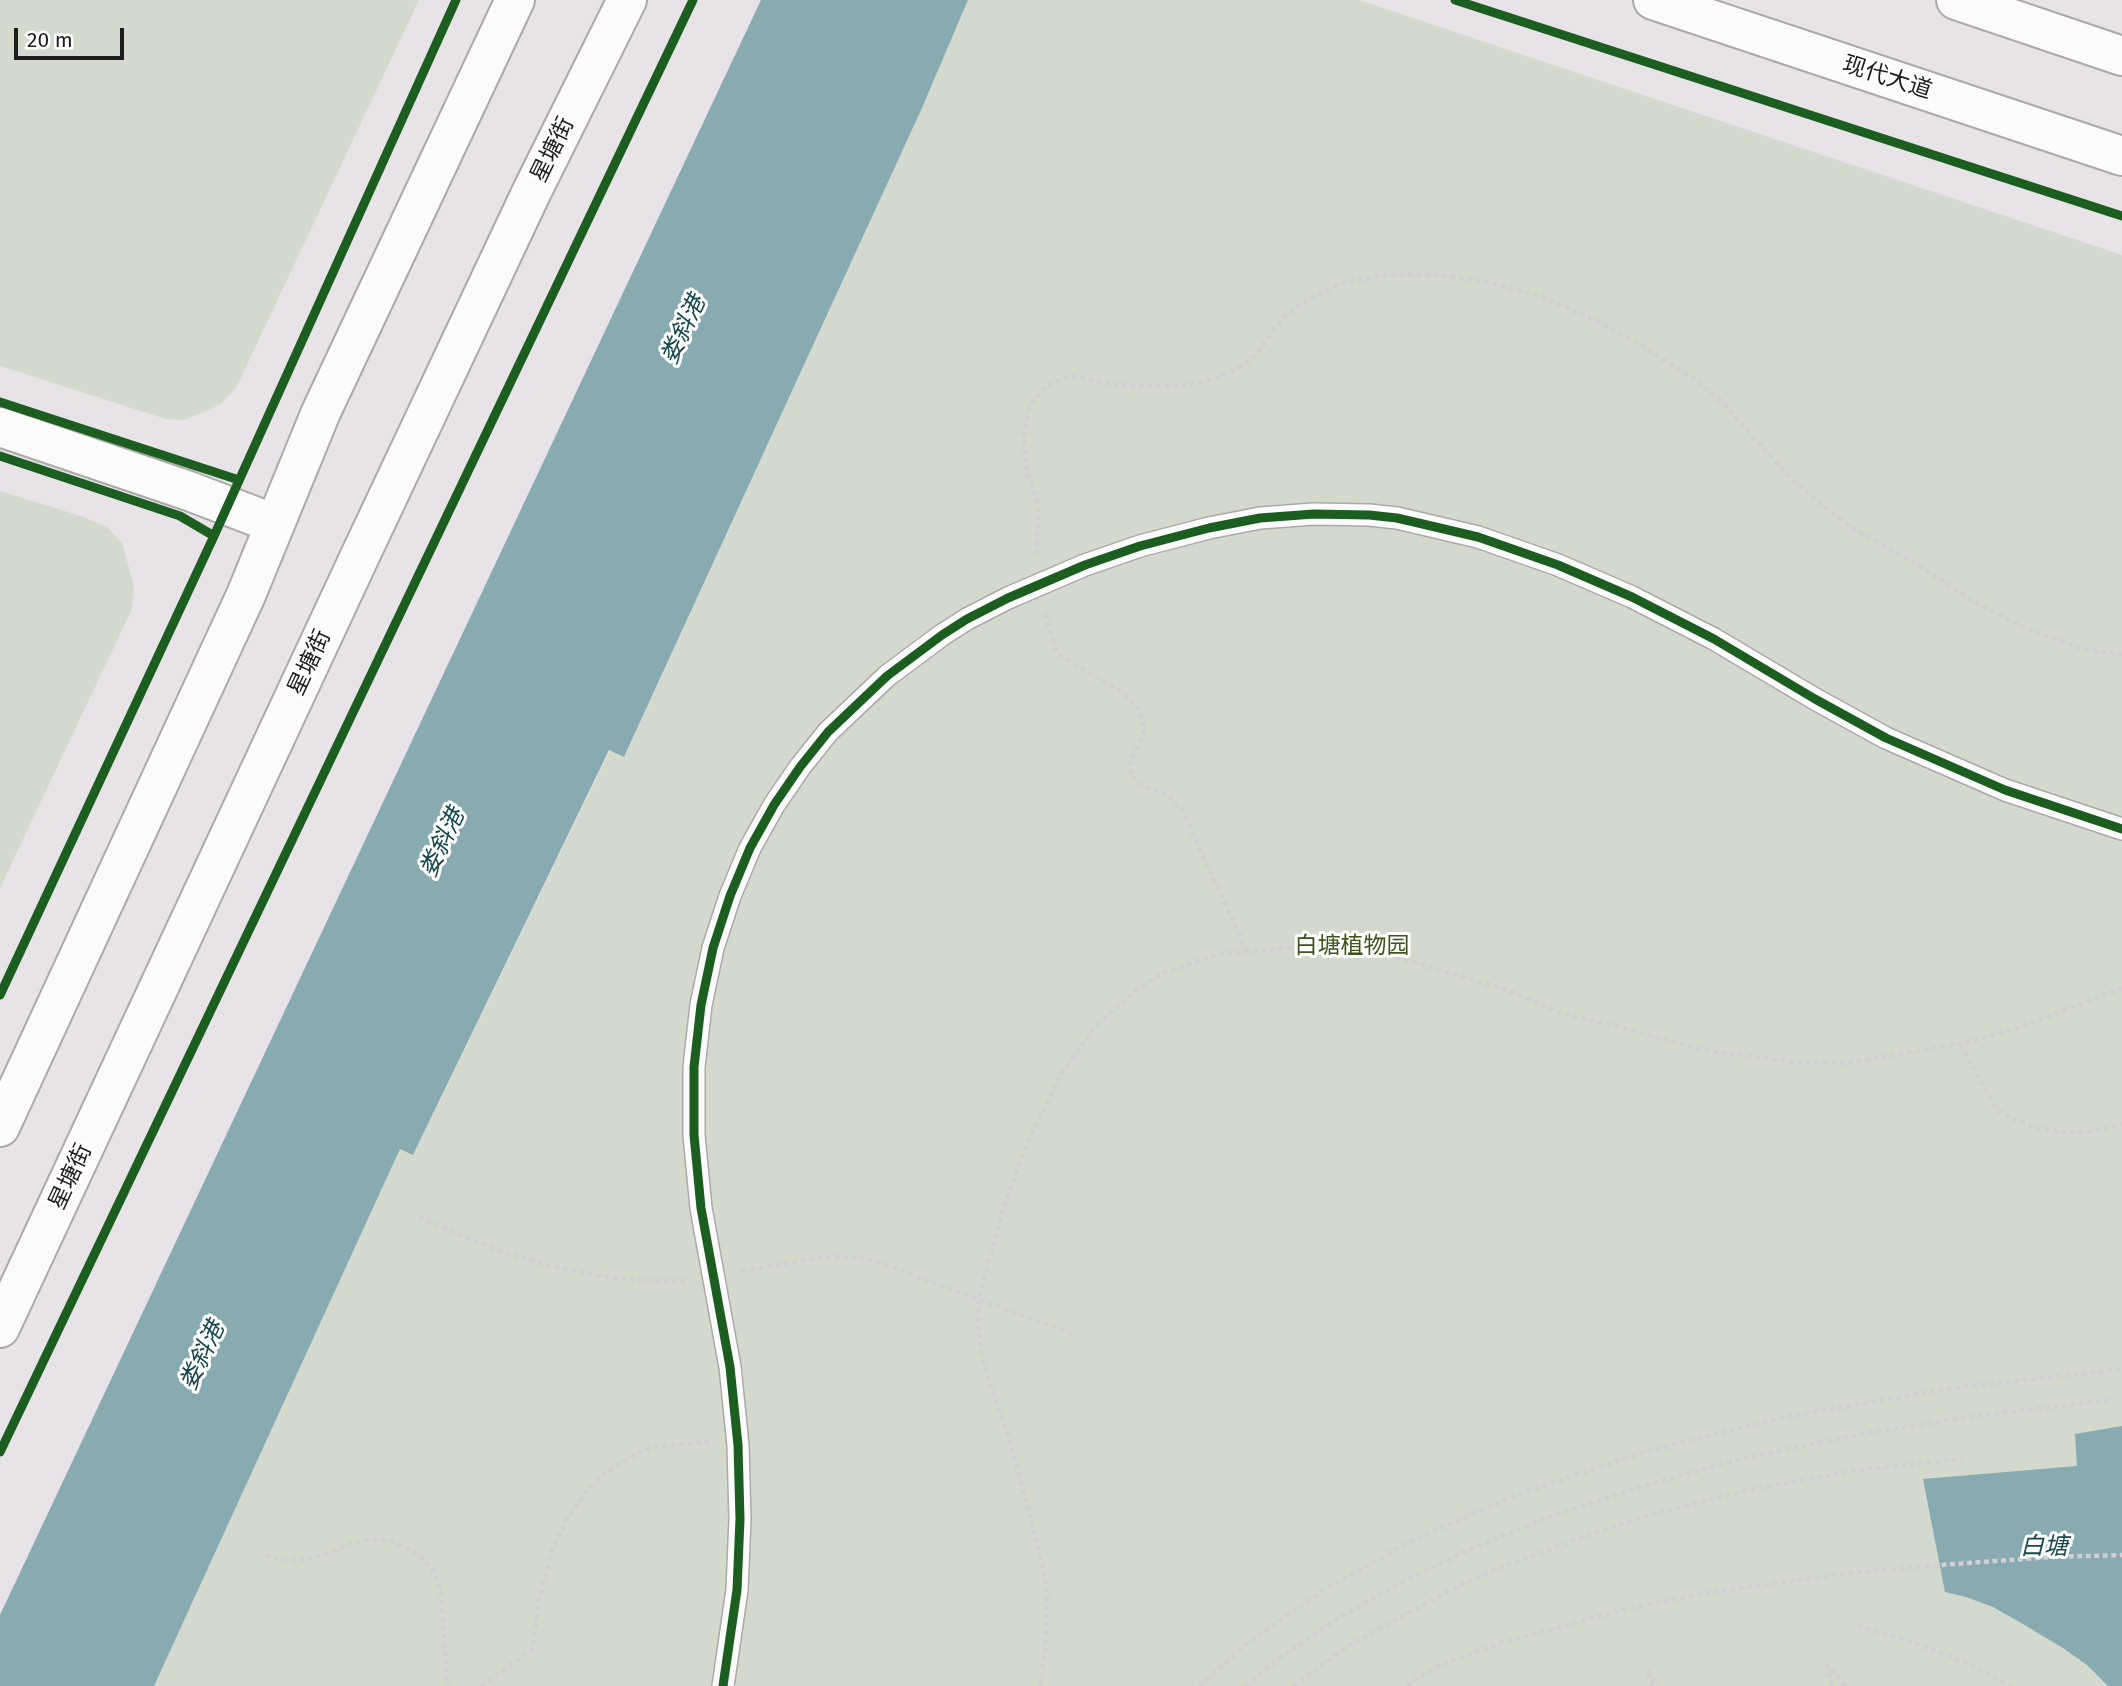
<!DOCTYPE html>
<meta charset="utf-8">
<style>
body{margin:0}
#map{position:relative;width:2122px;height:1686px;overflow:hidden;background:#e8e3e7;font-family:"Fira Sans",sans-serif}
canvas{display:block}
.scale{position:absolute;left:14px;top:28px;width:110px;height:32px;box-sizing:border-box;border:4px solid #1e1c1e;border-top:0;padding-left:9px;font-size:21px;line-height:24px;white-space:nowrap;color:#1e1c1e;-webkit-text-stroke:5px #fff;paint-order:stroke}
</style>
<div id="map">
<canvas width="2122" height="1686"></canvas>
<div class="scale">20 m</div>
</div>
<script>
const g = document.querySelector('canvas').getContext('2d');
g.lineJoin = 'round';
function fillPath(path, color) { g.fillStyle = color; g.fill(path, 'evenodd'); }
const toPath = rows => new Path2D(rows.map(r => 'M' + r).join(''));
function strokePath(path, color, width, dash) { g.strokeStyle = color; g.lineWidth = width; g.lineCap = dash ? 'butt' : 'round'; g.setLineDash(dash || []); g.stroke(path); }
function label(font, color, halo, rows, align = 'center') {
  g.font = font + ' "Fira Sans","Noto Sans SC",sans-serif'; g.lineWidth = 6; g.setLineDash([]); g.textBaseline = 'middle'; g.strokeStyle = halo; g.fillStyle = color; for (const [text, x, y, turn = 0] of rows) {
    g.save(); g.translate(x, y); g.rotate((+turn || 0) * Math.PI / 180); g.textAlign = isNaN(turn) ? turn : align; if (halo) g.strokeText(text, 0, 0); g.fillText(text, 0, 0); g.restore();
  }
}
fillPath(toPath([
 [0,0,419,0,236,388,220,405,184,420,166,419,0,366],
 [968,0,1359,0,2122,255,2122,1686,154,1686,400,1149,414,1154,610,750,625,756,922,108],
 [0,491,84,517,108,528,122,543,134,586,132,609,0,888]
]), '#d4d9cd');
fillPath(toPath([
 [761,0,968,0,922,108,624,757,609,750,413,1155,400,1149,154,1686,0,1686,0,1615],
 [2122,1426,2122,1686,2108,1686,2087,1665,2063,1648,2016,1620,1993,1607,1966,1597,1945,1592,1923,1479,2077,1466,2075,1434]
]), '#87abb1');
const service = toPath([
 [723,1686,737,1590,740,1519,738,1445,730,1367,701,1208,694,1135,694,1067,701,1005,713,948,730,896,750,848,774,805,800,767,828,732,887,676,942,635,967,619,1008,598,1085,565,1140,546,1209,528,1260,518,1314,514,1369,515,1397,518,1478,537,1558,565,1632,597,1714,639,1815,699,1886,738,2005,790,2122,829]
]);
const tertiary = toPath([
 [0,427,189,491,275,524]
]);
const primary = toPath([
 [1653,0,2122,156],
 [1956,0,2122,56],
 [0,1127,246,595,321,412,515,0],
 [0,1328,359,558,532,191,627,0]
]);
strokePath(service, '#aca9ab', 24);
strokePath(tertiary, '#aca9ab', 42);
strokePath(primary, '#aca9ab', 42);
strokePath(toPath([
 [1037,554,1038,504,1027,472,1024,434,1029,408,1041,391,1050,384,1071,376,1110,384,1144,387,1186,385,1218,378,1240,367,1255,356,1283,318,1298,306,1331,287,1350,281,1387,275,1443,275,1492,283,1540,296,1597,321,1637,343,1694,379,1720,400,1792,480,1824,507,1854,529,1912,561,1973,601,2023,627,2084,649,2122,654],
 [1045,614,1056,649,1062,657,1121,691,1137,707,1142,718,1144,731,1141,741,1130,761,1131,775,1138,783,1168,795,1183,812,1246,950],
 [1960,1044,1997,1110,2003,1114,2033,1127,2065,1132,2094,1131,2122,1124],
 [419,1217,496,1250,550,1266,606,1277,638,1280,685,1281],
 [742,1271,817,1258,851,1257,872,1260,1073,1334],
 [266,1555,283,1560,300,1560,327,1554,351,1543,371,1540,390,1541,417,1553,434,1572,441,1591,447,1686],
 [1858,1626,1921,1645,1974,1666,2011,1686],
 [481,1686,532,1650,539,1599,552,1551,568,1517,590,1487,605,1473,639,1452,660,1446,709,1442],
 [1040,1686,1045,1651,1047,1591,1042,1562,1009,1437,988,1379,981,1350,978,1321,980,1293,1004,1206,1024,1151,1061,1074,1094,1028,1137,989,1161,974,1218,954,1308,946,1367,948,1507,990,1561,1013,1621,1027,1704,1050,1792,1062,1847,1063,1960,1044,2015,1029,2122,988],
 [1200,1686,1244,1646,1319,1593,1409,1542,1516,1495,1641,1453,1784,1417,1947,1389,2122,1369],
 [1245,1686,1280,1658,1334,1621,1395,1586,1466,1551,1546,1518,1637,1488,1737,1460,1850,1436,1974,1416,2112,1400],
 [1293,1686,1350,1645,1443,1594,1491,1571,1594,1533,1646,1516,1753,1489,1859,1470,1962,1459],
 [1407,1686,1435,1667,1497,1644,1630,1608,1699,1594,1842,1574,1913,1567,2051,1557,2122,1555],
 [1652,1686,1648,1670,1658,1686],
 [1832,1686,1827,1666,1847,1686]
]), '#d1cfd1', 4.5, [5, 3.5]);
strokePath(service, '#fcfbfb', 21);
strokePath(tertiary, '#fcfbfb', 38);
strokePath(primary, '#fcfbfb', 38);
strokePath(toPath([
 [1455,0,2122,216],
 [0,402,239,480],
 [0,456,180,516,214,536],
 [0,995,214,536,456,0],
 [0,1452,693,0],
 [723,1686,737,1590,740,1519,738,1445,730,1367,701,1208,694,1135,694,1067,701,1005,713,948,730,896,750,848,774,805,800,767,828,732,887,676,942,635,967,619,1008,598,1085,565,1140,546,1209,528,1260,518,1314,514,1369,515,1397,518,1478,537,1558,565,1632,597,1714,639,1815,699,1886,738,2005,790,2122,829]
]), '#1b5e20', 9);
label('23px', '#1e1c1e', '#fff', [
 ["现代大道",1887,78,18],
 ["星塘街",553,150,-64],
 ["星塘街",310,663,-65],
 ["星塘街",71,1177,-65]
]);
label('23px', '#3d541c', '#fff', [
 ["白塘植物园",1352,947]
]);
label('italic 24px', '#17484e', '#fff', [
 ["娄斜港",684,330,-65],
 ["娄斜港",443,843,-65],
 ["娄斜港",203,1356,-65],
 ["白塘",2044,1547]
]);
</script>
